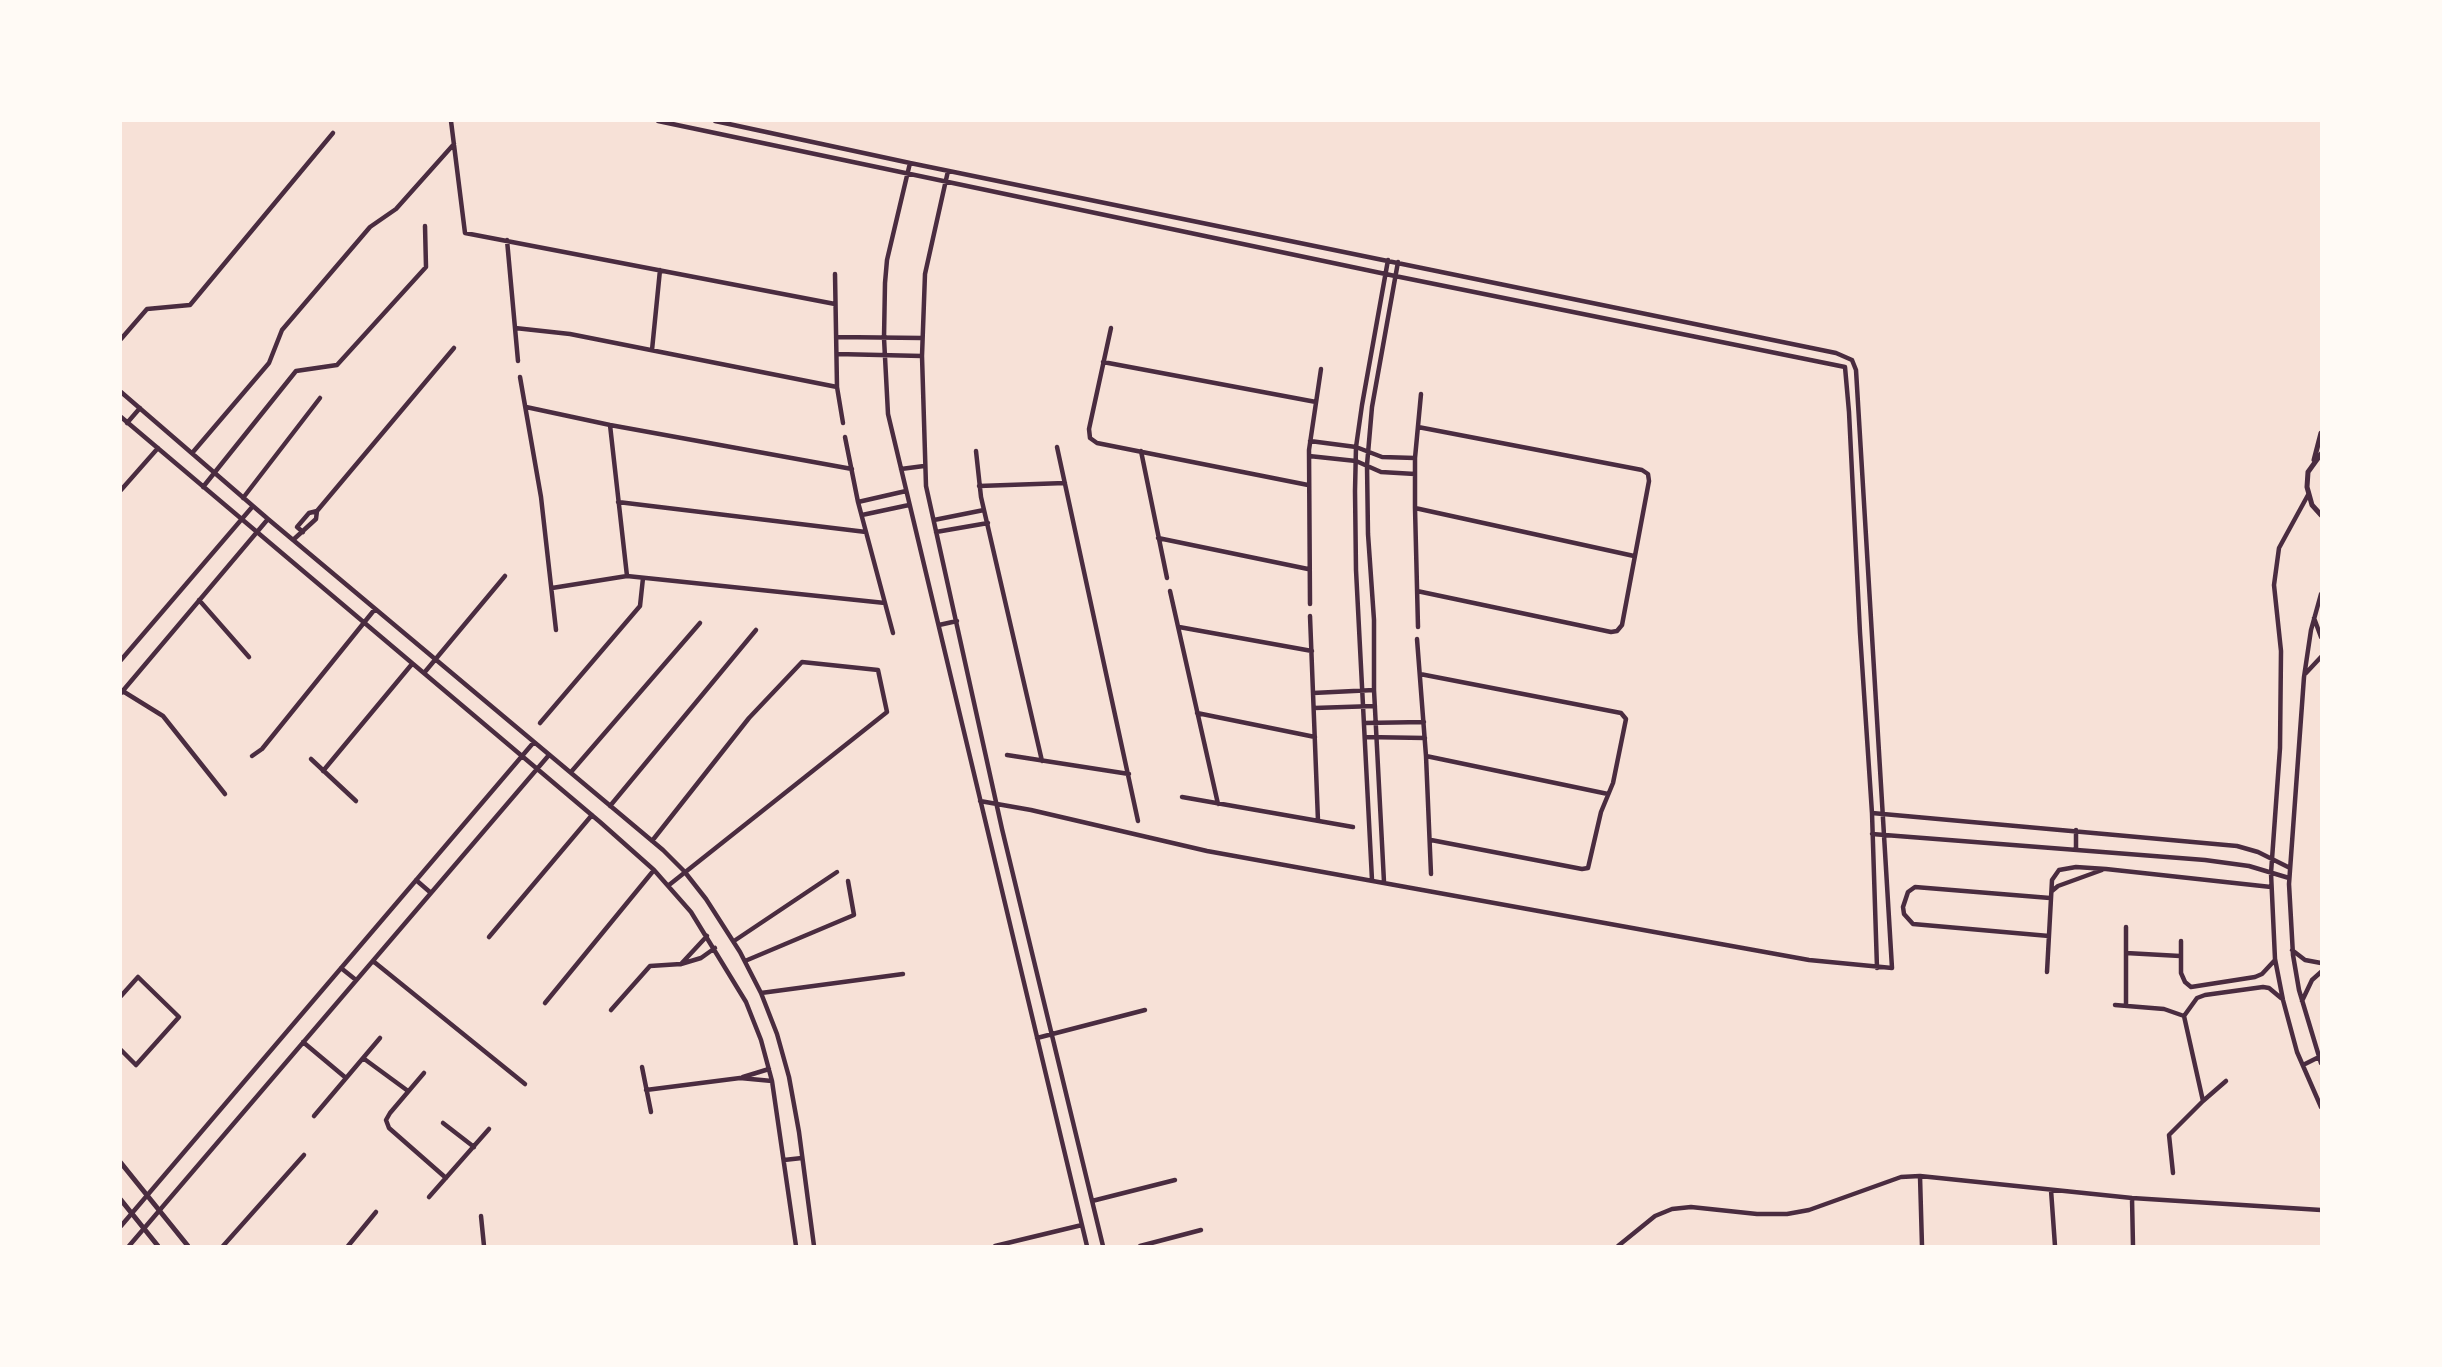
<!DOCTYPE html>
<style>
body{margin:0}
#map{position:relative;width:2442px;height:1367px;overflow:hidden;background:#f7e1d7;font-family:Helvetica,sans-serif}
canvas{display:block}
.frame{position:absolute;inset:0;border:122px solid #fffaf5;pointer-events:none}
</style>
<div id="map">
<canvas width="2442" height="1367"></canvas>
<div class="frame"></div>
</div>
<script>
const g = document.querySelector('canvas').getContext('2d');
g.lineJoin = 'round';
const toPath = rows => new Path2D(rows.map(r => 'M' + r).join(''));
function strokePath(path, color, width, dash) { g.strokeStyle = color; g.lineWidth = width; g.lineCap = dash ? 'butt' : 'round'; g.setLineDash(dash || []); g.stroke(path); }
strokePath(toPath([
 [451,121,465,233,835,304],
 [658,121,1395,276,1845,367],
 [715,121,910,163,1836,353,1852,360],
 [910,163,887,260,885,283,884,338,888,414,1087,1246],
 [948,171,925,274,922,356,926,486,1002,829,1103,1246],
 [507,240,518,361],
 [835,274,837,387,843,423],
 [515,328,570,334,837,387],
 [1111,328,1089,429,1090,438,1097,443,1308,485],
 [836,337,922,338],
 [121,339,147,309,190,305,333,133],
 [652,350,660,270],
 [837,354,922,356],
 [1103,362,1316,402],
 [1845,367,1849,412,1860,633,1872,813,1877,968],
 [520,377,541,497,556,630],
 [121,392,268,519,663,850,684,871,706,899,740,952,761,993,777,1034,789,1077,799,1132,814,1246],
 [526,407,610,425,852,469],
 [121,417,600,822,654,870,691,912,746,1002,761,1040,772,1081,796,1246],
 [127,423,140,408],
 [610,425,627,576],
 [845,437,858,502,893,633],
 [1310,441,1356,447,1382,457,1415,458],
 [1057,447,1138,821],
 [976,451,981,497,1042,761],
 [1141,451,1167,578],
 [193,452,269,363,282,330,370,227,396,209,454,144],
 [1309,456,1356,461,1381,472,1415,474],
 [901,469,924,466],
 [979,486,1065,483],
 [203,487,296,371,337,365,426,267,425,226],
 [121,490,158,448],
 [2308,495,2279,548,2274,585,2281,651,2280,748,2271,873,2275,959,2283,1000,2297,1052,2321,1107],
 [243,498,320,398],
 [618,502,866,532],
 [858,502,906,491],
 [1415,508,1634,556],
 [862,515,909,505],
 [934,520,984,510],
 [303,532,297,527,309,513,317,511],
 [936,532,988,523],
 [1158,538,1308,569],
 [293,540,316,519,317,511,454,348],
 [552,588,627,576,885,603],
 [1170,591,1218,804],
 [1417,591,1611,632,1617,631,1622,625,1649,481,1648,474,1642,470,1418,427],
 [2321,594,2311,630,2304,677,2289,884,2293,955,2299,990,2321,1063],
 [199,600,249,657],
 [1310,604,1309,450,1321,369],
 [1310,616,1318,821],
 [2314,618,2321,637],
 [939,625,957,621],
 [1179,627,1312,651],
 [1418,627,1415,508,1415,458,1421,394],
 [1417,639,1426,756,1431,874],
 [121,660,253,506],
 [424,673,505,576],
 [2306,673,2321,657],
 [1420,674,1621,713,1626,719,1613,783,1601,812,1588,868,1582,869,1431,840],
 [121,690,163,716,225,794],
 [121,693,268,519],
 [1313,693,1374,690],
 [1314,708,1375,706],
 [1197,713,1315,737],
 [540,723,640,606,643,578],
 [1364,723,1424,722],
 [1365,737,1425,738],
 [1007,755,1129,774],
 [252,756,262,749,375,609],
 [1426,756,1608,794],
 [311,759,356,801],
 [323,771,412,664],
 [571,772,700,623],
 [1182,797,1353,827],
 [980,801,1031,810,1207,851,1809,960,1892,968,1856,370,1852,360],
 [610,806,756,630],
 [1872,813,2237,846,2258,852,2290,868],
 [1872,834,2205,860,2249,866,2289,878],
 [652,841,749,718,802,662,878,670,887,712,669,885],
 [2076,849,2076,830],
 [416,880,431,893],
 [1372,880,1356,570,1355,491,1356,447,1362,405,1388,260],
 [1384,882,1374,690,1374,620,1368,534,1367,465,1372,407,1398,262],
 [2052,891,2058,886,2102,870],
 [2049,936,1913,924,1904,914,1903,907,1908,892,1915,887,2050,898],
 [489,937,592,815],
 [734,941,837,872],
 [2181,941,2181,973,2185,982,2191,987,2255,977,2262,974,2275,960],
 [2292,950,2305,960,2321,963],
 [2126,953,2180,956],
 [373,961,525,1084],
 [745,961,854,915,848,881],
 [681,964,707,936],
 [341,968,356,980],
 [2047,972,2052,880,2059,870,2076,867,2106,869,2271,887],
 [761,993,903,974],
 [121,996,138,977,179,1017,136,1065,121,1050],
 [2302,1001,2312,980,2321,972],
 [545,1003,654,870],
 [2115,1005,2164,1009,2184,1016],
 [2126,1005,2126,927],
 [611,1010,650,966,681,964,701,958,715,948],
 [2184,1016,2197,998,2205,995,2263,987,2269,988,2281,998],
 [2184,1016,2203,1101],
 [1037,1038,1145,1010],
 [303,1042,346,1078],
 [363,1058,408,1091],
 [2303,1065,2319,1057],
 [642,1067,651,1112],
 [424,1073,390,1113,386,1120,389,1128,446,1178],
 [743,1077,769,1069],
 [646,1090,740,1078,772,1081],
 [314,1116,380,1038],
 [443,1123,474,1147],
 [784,1160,802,1158],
 [2173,1173,2169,1135,2203,1101,2226,1081],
 [1920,1176,1922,1246],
 [2051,1190,2055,1246],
 [429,1197,489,1129],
 [2132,1198,2133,1246],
 [1092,1201,1175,1180],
 [481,1216,484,1246],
 [121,1226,534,742],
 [129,1246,549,755],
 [223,1246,304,1155],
 [348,1246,376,1212],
 [995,1246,1082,1225],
 [1140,1246,1201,1230],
 [1618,1246,1655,1216,1672,1209,1691,1207,1757,1214,1787,1214,1809,1210,1901,1177,1920,1176,2132,1198,2321,1210]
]), '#4a2c40', 4.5);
strokePath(toPath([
 [2321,454,2308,472,2307,487,2312,505,2321,515],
 [2314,460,2321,433],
 [121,1163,188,1246],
 [121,1200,158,1246]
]), '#4a2c40', 5);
</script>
